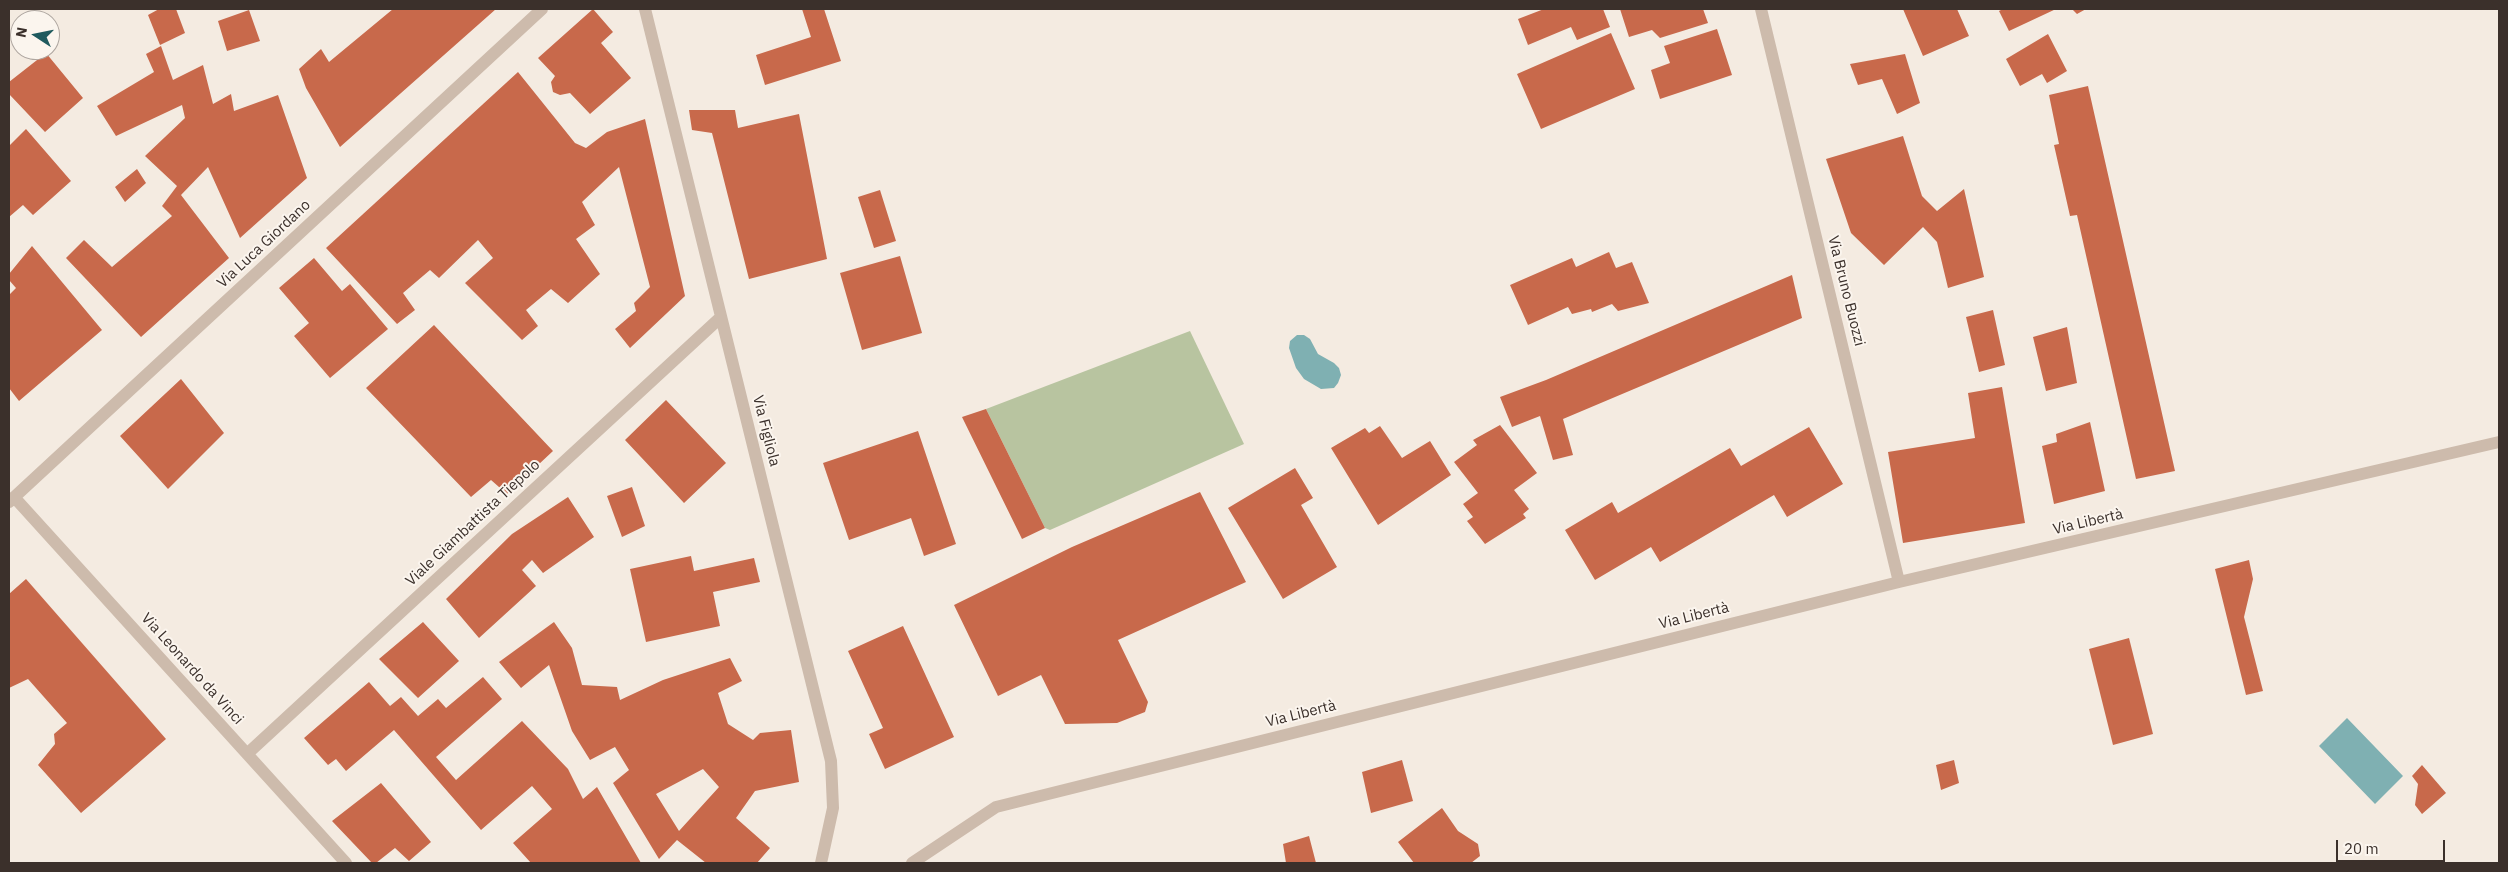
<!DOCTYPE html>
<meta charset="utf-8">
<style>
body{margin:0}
#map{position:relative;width:2508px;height:872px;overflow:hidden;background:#f4ebe1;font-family:"IBM Plex Sans",sans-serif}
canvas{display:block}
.frame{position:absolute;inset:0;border:10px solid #3b302b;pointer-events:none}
.north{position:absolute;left:10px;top:10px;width:50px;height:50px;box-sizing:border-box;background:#fbf5ee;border:1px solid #aea6a0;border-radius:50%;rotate:281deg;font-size:14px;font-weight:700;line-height:20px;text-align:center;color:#3b302b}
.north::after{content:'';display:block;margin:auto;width:18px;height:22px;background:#1f5a5e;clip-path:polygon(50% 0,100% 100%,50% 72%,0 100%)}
.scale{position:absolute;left:2336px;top:840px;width:109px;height:22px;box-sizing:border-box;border:2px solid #3b302b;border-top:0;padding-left:6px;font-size:15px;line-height:18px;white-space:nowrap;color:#3b302b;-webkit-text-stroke:4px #fbf5ee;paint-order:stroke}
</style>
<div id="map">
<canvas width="2508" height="872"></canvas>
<div class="frame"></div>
<div class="north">N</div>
<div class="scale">20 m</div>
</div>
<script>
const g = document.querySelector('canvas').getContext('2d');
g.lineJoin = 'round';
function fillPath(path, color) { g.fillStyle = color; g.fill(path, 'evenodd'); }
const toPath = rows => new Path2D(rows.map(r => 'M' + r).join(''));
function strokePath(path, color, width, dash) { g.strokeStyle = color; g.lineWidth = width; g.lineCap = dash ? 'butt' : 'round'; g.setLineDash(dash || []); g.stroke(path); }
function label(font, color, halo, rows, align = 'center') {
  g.font = font + ' "IBM Plex Sans",sans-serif'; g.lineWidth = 4; g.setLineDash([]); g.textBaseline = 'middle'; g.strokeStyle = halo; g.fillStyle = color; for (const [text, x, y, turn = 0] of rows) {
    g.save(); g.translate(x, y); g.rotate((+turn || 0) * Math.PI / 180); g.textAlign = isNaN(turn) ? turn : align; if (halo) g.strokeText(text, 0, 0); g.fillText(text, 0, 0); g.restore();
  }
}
fillPath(toPath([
 [1190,331,1244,444,1050,530,1045,528,986,409]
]), '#b8c4a0');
fillPath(toPath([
 [1297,335,1304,335,1310,339,1318,354,1334,363,1339,368,1341,375,1338,383,1334,388,1321,389,1304,379,1296,368,1289,348,1290,341],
 [2347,718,2403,776,2375,804,2319,746]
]), '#7fb0b2');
fillPath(toPath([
 [159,9,176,9,185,33,160,45,148,15],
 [393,9,496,9,340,147,306,88,299,69,321,49,329,62],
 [593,9,613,32,601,43,631,78,590,114,570,93,560,95,553,92,551,82,555,76,538,58],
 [802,9,824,9,841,61,765,85,756,55,811,37],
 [1544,9,1603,9,1610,27,1577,40,1571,27,1528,45,1518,19],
 [1620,9,1703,9,1708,23,1660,38,1652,30,1629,37],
 [1903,9,1957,9,1969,36,1923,56],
 [2003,9,2056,9,2009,31,1999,11],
 [2072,9,2086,9,2077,14],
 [249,10,260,41,227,51,218,21],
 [1717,29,1732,75,1660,99,1651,70,1670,63,1664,46],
 [1611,33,1635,89,1541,129,1517,74],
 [2048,34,2067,71,2047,83,2042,74,2020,86,2006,59],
 [161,46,173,80,203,65,213,104,231,94,234,111,278,95,307,178,240,238,208,167,181,195,229,258,141,337,66,258,84,240,112,267,172,216,162,206,177,186,145,156,185,118,182,105,116,136,97,106,154,72,146,54],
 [46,53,83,98,45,132,9,94,9,82],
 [1905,54,1920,103,1897,114,1882,79,1858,85,1850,64],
 [518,72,575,143,586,148,607,132,645,119,685,296,630,348,615,329,636,311,634,303,650,287,619,167,582,202,595,225,576,239,600,274,568,303,551,289,526,310,538,326,522,340,465,283,493,258,478,240,439,278,430,270,403,293,415,310,397,324,326,248],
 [2088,86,2175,471,2136,479,2077,215,2070,216,2054,145,2059,144,2049,95],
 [689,110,735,110,738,128,799,114,827,259,749,279,712,133,692,130],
 [26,129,71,181,33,215,23,205,9,217,9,146],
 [1903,136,1922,196,1937,211,1964,189,1984,277,1948,288,1937,242,1923,227,1884,265,1851,233,1826,159],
 [137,169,146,183,125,202,115,187],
 [880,190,896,241,874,248,858,197],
 [32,246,102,330,19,401,9,388,9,295,16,288,9,280,9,274],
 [1609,252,1616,268,1632,262,1649,303,1618,311,1612,304,1592,312,1591,309,1572,314,1568,307,1528,325,1510,285,1572,258,1576,267],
 [900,256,922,333,862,350,840,273],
 [314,258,342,291,350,284,388,329,330,378,294,336,309,323,279,288],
 [1792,275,1802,318,1563,419,1573,455,1553,460,1540,416,1512,427,1500,397,1546,380],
 [1993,310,2005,365,1979,372,1966,317],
 [434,325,553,451,507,494,491,480,471,497,366,388],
 [2067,327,2077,383,2046,391,2033,337],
 [181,379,224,433,168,489,120,436],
 [2002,387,2025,523,1903,543,1888,452,1975,438,1968,393],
 [666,400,726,463,684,503,625,440],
 [986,409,1045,528,1022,539,962,417],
 [2090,422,2105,491,2054,504,2042,446,2057,442,2056,434],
 [1500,425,1537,473,1514,490,1529,509,1523,514,1526,518,1485,544,1467,521,1473,517,1463,504,1478,493,1454,462,1477,445,1473,440],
 [1380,426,1402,458,1430,441,1451,475,1378,525,1331,448,1365,428,1369,433],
 [1809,427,1843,484,1787,517,1774,495,1660,562,1651,547,1595,580,1565,530,1612,502,1618,513,1730,448,1741,466],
 [918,431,956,544,924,556,911,518,849,540,823,463],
 [1295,468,1313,498,1301,505,1337,567,1283,599,1228,508],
 [632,487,645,526,622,537,607,496],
 [1200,492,1246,582,1118,640,1148,702,1145,712,1117,723,1065,724,1041,675,998,696,954,605,1072,547],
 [568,497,594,537,543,573,532,560,522,570,536,586,479,638,446,599,512,534],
 [691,556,694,571,754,558,760,582,713,592,720,626,646,642,630,569],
 [2249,560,2253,579,2244,617,2263,691,2246,695,2215,569],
 [26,579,166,739,81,813,38,765,55,744,54,734,67,723,28,679,9,688,9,594],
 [423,622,459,661,418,698,379,659],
 [554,622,572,648,582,685,617,687,620,700,663,680,730,658,742,681,718,693,728,724,753,740,760,733,791,730,799,782,755,791,736,818,770,848,757,863,706,863,677,840,659,859,613,783,629,770,615,747,590,760,572,731,549,665,521,688,499,662],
 [703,769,719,787,679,831,656,794],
 [903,626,954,737,885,769,869,734,883,728,848,651],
 [2129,638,2153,734,2113,745,2089,649],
 [483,677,502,699,436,757,456,780,522,721,568,769,583,799,597,787,641,863,531,863,513,843,552,809,532,786,481,830,394,730,346,771,336,759,328,765,304,738,369,682,390,706,401,697,418,716,438,699,446,708],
 [1402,760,1413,801,1371,813,1362,772],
 [1954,760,1959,783,1941,790,1936,765],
 [2422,765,2446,793,2422,814,2415,805,2418,784,2412,776],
 [381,783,431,842,409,861,395,848,376,863,372,863,332,821],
 [1442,808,1458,831,1478,844,1480,856,1471,863,1414,863,1398,842],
 [1309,836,1316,863,1286,863,1283,844]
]), '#c8694b');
strokePath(toPath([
 [645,9,831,761,833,808,821,863],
 [1761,9,1899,582],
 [14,497,346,863],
 [9,502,542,9],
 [247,754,721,317],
 [912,863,996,807,1899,582,2499,442]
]), '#cdbbac', 12);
label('15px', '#3b302b', '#fbf5ee', [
 ["Via Luca Giordano",264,244,-43],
 ["Via Bruno Buozzi",1846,291,76],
 ["Via Figliola",766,431,76],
 ["Via Libertà",2088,522,-13],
 ["Viale Giambattista Tiepolo",473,523,-43],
 ["Via Libertà",1694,616,-14],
 ["Via Leonardo da Vinci",192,669,48],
 ["Via Libertà",1301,714,-14]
]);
</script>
